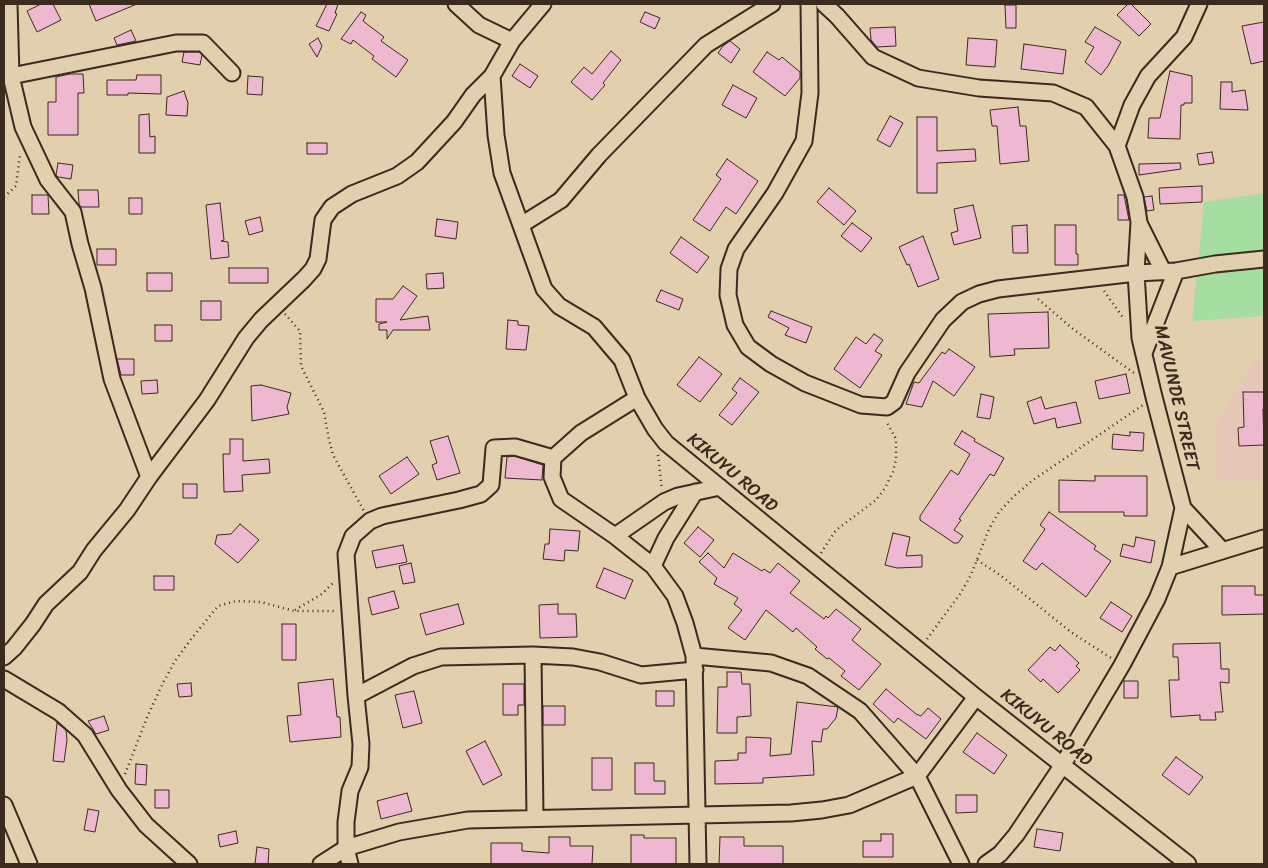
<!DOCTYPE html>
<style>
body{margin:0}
#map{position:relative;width:1268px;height:868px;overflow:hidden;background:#e1cfad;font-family:Sriracha,sans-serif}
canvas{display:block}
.frame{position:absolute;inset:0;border:5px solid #3b2a1e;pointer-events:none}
</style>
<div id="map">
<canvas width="1268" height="868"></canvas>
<div class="frame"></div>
</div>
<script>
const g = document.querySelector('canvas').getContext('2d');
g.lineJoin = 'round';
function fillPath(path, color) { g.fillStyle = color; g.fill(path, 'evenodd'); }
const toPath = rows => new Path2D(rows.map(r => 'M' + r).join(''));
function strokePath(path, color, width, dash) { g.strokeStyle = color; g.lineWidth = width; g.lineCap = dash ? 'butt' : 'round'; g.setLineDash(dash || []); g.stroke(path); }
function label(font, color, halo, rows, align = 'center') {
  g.font = font + ' Sriracha,sans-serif'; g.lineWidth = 4.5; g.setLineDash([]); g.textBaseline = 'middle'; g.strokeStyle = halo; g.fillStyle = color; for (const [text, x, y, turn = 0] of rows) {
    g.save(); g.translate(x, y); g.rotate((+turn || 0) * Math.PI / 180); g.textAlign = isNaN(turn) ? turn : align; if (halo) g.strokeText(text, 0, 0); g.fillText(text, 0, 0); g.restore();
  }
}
fillPath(toPath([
 [1264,358,1264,482,1218,481,1218,420,1254,362]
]), '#e5c8b8');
fillPath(toPath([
 [1264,193,1264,316,1192,321,1204,202]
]), '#a6dda1');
const building = toPath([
 [41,4,53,4,61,20,37,32,27,11,41,4],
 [89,4,137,4,96,21,89,4],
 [327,4,338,4,335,13,337,14,329,31,316,26,327,4],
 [1128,4,1131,4,1151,24,1139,36,1117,15,1128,4],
 [1005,5,1016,5,1016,28,1006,28,1005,5],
 [361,12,366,15,363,21,384,37,381,41,408,60,396,77,372,59,374,56,353,40,351,44,341,39,361,12],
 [645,12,660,18,655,29,640,22,645,12],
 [1264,22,1264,61,1251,64,1242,26,1264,22],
 [895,27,896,46,877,47,871,40,870,28,895,27],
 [1095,27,1121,42,1108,66,1101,75,1085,62,1094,47,1085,42,1095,27],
 [131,30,136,41,117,45,114,38,131,30],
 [318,38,322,46,317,57,309,44,318,38],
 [968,38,997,40,995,67,966,65,968,38],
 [730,41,740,49,731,63,718,53,723,46,730,41],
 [1024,44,1066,50,1063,74,1021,69,1024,44],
 [611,51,621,60,603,83,605,85,592,100,571,82,584,67,592,74,611,51],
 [184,52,199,52,202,55,200,65,182,62,184,52],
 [767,52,779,60,782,57,800,72,800,78,785,96,753,72,767,52],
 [520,64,538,76,530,88,512,76,520,64],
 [1170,71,1192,76,1192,103,1184,103,1184,105,1181,105,1180,139,1148,138,1149,118,1160,118,1170,71],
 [70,74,83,74,84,93,78,93,78,135,48,135,48,102,56,102,56,77,70,74],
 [137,75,161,75,161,94,128,93,128,95,107,95,107,80,136,80,137,75],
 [248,76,263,77,262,95,247,94,248,76],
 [1221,82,1232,82,1232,92,1245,90,1248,110,1220,109,1221,82],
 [733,85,757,98,746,118,722,105,733,85],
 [184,91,188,103,187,116,166,115,167,97,184,91],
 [1018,107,1020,126,1026,126,1029,161,1000,164,997,126,992,126,990,110,1018,107],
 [149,114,150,137,155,136,155,153,139,153,139,115,149,114],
 [890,116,903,123,890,147,877,140,890,116],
 [917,117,937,117,937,151,975,149,976,161,937,163,937,193,917,193,917,117],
 [307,143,327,143,327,154,307,154,307,143],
 [1212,152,1214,163,1199,165,1197,154,1212,152],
 [727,159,758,181,736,214,726,207,710,231,693,220,721,179,716,175,727,159],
 [58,163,73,165,71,179,58,177,56,175,58,163],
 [1180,163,1181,169,1139,175,1139,164,1180,163],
 [1202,186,1202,202,1160,204,1159,188,1202,186],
 [829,188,856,211,844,225,817,202,829,188],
 [78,190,98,190,99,207,81,207,79,204,78,190],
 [32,195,48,195,49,214,32,214,32,195],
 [1118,195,1124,195,1129,220,1118,220,1118,195],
 [1152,196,1154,210,1147,211,1144,197,1152,196],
 [129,198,142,198,142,214,129,214,129,198],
 [220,203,224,240,221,241,228,242,229,257,211,259,206,205,220,203],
 [973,205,981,238,954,245,951,233,958,231,954,209,973,205],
 [260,217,263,231,249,235,245,221,260,217],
 [437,219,458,222,456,239,435,236,437,219],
 [852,223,872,238,861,252,841,236,852,223],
 [1027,225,1028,253,1013,253,1012,226,1027,225],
 [1055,225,1076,225,1076,254,1078,254,1078,265,1055,265,1055,225],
 [923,236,939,279,918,287,909,264,907,265,899,247,923,236],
 [681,237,709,257,697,273,670,253,681,237],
 [97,249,116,249,116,265,97,265,97,249],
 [229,268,268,268,268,283,229,283,229,268],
 [147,273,172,273,172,291,147,291,147,273],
 [443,273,444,288,427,289,426,274,443,273],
 [403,286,417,296,400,320,428,316,430,330,393,330,387,339,387,330,379,330,379,324,387,322,376,322,376,299,393,299,403,286],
 [661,290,683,299,679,310,656,301,661,290],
 [201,301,221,301,221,320,201,320,201,301],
 [771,311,812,327,806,343,785,335,789,328,768,317,771,311],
 [1048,312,1049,348,1014,349,1015,355,990,357,988,314,1048,312],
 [508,320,518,321,518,325,529,326,526,350,506,349,508,320],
 [155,325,172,325,172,341,155,341,155,325],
 [874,334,883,340,875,351,882,355,860,388,834,369,856,337,866,344,874,334],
 [949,349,975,367,954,396,933,381,922,407,906,404,914,382,919,383,942,352,945,354,949,349],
 [699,357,722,374,700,402,677,385,699,357],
 [117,359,134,359,134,375,121,375,117,359],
 [1126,374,1130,393,1099,399,1095,381,1126,374],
 [740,378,759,392,732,425,719,415,737,393,732,389,740,378],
 [157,380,158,393,142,394,141,381,157,380],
 [261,385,291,393,287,407,289,414,252,421,251,386,261,385],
 [1243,392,1264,392,1264,409,1263,409,1264,445,1239,446,1238,428,1244,427,1243,392],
 [981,394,994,397,990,419,977,417,981,394],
 [1041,397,1045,409,1076,402,1081,423,1057,428,1055,418,1034,424,1027,402,1041,397],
 [962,431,975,439,974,441,1004,458,994,476,990,474,959,519,961,520,954,530,963,536,958,543,954,543,920,520,920,516,951,470,958,475,970,454,954,444,962,431],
 [1130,432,1144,433,1143,451,1112,449,1113,434,1130,436,1130,432],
 [448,436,460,473,437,480,432,465,437,463,430,441,448,436],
 [230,439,243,439,243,461,269,459,270,473,242,475,243,491,224,492,223,454,230,454,230,439],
 [514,456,543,465,542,480,505,478,507,457,514,456],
 [407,457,419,474,391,494,379,476,407,457],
 [1095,476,1147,476,1147,516,1124,516,1124,512,1059,512,1059,480,1095,481,1095,476],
 [183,484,197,484,197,498,183,498,183,484],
 [1049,512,1096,546,1094,549,1111,561,1086,597,1042,563,1036,570,1023,561,1045,529,1040,525,1049,512],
 [240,524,259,540,238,563,215,544,217,535,231,534,240,524],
 [698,527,714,540,700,557,684,543,698,527],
 [550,529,580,531,578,551,565,550,564,561,543,559,545,544,549,544,550,529],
 [893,533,910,537,906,556,922,555,922,567,897,568,885,565,893,533],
 [1136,537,1155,541,1151,563,1120,556,1123,544,1134,547,1136,537],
 [403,545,407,562,376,568,372,551,403,545],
 [708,553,724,568,733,553,762,571,764,569,770,573,778,563,800,581,790,593,824,619,826,616,828,618,836,609,861,629,852,640,881,664,859,690,841,676,845,671,829,658,827,659,815,649,817,647,796,628,793,632,766,610,745,640,728,628,742,610,734,604,738,598,714,584,717,578,699,562,708,553],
 [411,563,415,582,403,584,399,566,411,563],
 [604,568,633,580,625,599,596,587,604,568],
 [154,576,174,576,174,590,154,590,154,576],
 [1222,586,1255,586,1255,595,1264,595,1264,614,1222,615,1222,586],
 [394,591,399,608,372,615,368,598,394,591],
 [1111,602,1132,616,1122,632,1100,618,1111,602],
 [458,604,464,624,426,635,420,614,458,604],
 [558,604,558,614,576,614,577,637,540,638,539,605,558,604],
 [282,624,296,624,296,660,282,660,282,624],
 [1220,643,1221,669,1229,669,1229,683,1220,682,1223,712,1215,712,1216,720,1200,720,1200,715,1171,717,1169,680,1179,680,1178,657,1173,657,1173,644,1220,643],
 [1060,645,1079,663,1076,666,1080,670,1058,693,1043,679,1041,682,1028,670,1050,647,1055,651,1060,645],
 [727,672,741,672,742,684,750,684,751,716,737,717,737,733,717,733,718,687,727,687,727,672],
 [333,679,337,717,340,717,341,737,290,742,287,716,301,715,298,683,333,679],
 [1124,681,1138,681,1138,698,1124,698,1124,681],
 [191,683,192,696,179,697,177,684,191,683],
 [503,684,524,684,524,705,518,705,518,715,503,715,503,684],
 [886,689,916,714,921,716,928,708,941,719,926,739,898,718,894,723,873,704,886,689],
 [414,691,422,723,403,728,395,695,414,691],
 [656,691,674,691,674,706,656,706,656,691],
 [797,702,838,707,836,718,827,729,823,729,821,742,812,741,814,775,763,778,763,783,715,784,715,761,738,760,738,753,746,753,746,737,771,738,770,756,791,754,797,702],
 [543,706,565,706,565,725,543,725,543,706],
 [104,716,109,730,96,734,88,721,104,716],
 [57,723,66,730,67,740,64,762,53,761,57,723],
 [977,733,1007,755,994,774,963,752,977,733],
 [485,741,502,775,483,785,466,751,485,741],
 [1176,757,1203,777,1189,795,1162,775,1176,757],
 [592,758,612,758,612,790,592,790,592,758],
 [635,763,654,763,654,781,665,781,665,794,635,794,635,763],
 [136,764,147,765,146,785,135,784,136,764],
 [155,790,169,790,169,808,155,808,155,790],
 [407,793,412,811,381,819,377,801,407,793],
 [956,795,977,795,977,812,956,813,956,795],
 [88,809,99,811,95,832,84,830,88,809],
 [1037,829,1063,833,1060,851,1034,847,1037,829],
 [236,831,238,843,220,847,218,835,236,831],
 [881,834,893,834,893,857,863,857,863,841,881,841,881,834],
 [631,835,644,835,644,838,676,838,676,864,631,864,631,835],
 [549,837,570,837,570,846,593,846,592,864,491,864,491,843,522,843,522,851,549,853,549,837],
 [720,837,744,837,744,846,783,846,783,864,719,864,720,837],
 [257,847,269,849,268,864,255,864,257,847]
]);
fillPath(building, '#eeb8d1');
strokePath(building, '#3b2a1e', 1);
const minor = toPath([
 [9,4,11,76,23,127,48,180,73,212,80,244,93,288,112,379,149,477],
 [456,4,479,25,512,41,492,76,496,135,502,173,544,289,559,306,594,327,622,360,637,398,655,429,666,443,976,697,1188,864],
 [809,4,810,93,804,141,775,193,736,249,729,269,728,295,735,325,748,347,771,364,805,383,861,405,887,407,894,402,907,373,943,320,962,302,979,294,998,289,1136,273,1176,271,1215,264,1264,259],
 [824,4,837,16,873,57,918,78,979,88,1053,93,1086,107,1117,146,1135,197,1139,222,1136,273,1140,338,1154,397,1183,508,1170,567,1157,599,1122,665,1062,766,1016,835,1000,854,986,864],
 [512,41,543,4],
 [11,76,176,43,203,43,232,73],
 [1117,146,1132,105,1148,76,1184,37,1199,4],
 [521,225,561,200,599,155,706,45,772,4],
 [1140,225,1163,271],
 [1144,353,1176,271],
 [637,398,581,433,553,458,552,477,561,499,615,536,653,566,675,596,685,623,694,656,698,864],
 [1183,508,1222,550],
 [615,536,664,502,678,496,720,487],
 [653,566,666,538,695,492],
 [1170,567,1264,538],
 [533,655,535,818],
 [694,656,771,663,808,676,860,711,917,776,961,864],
 [4,657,14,648,33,624,46,604,80,572,94,550,127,510,149,477,207,400,246,338,261,320,304,279,313,269,318,259,323,220,332,207,352,194,397,176,417,162,454,122,473,95,492,76],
 [4,679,59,712,85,735,119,790,146,825,189,864],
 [356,696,413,666,441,657,533,655,573,657,600,662,641,675,695,670],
 [4,805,29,864],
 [321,864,346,848,399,832,468,820,791,813,822,810,849,805,917,776,976,697],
 [350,864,346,848,346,822,350,791,360,767,361,744,356,696,346,554,353,536,370,521,382,516,459,500,481,494,491,485,494,448,515,447,553,458]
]);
strokePath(minor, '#3b2a1e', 19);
strokePath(toPath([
 [4,197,16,186,20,154],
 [1104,291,1124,319],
 [1038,299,1073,329,1134,373],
 [285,314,300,331,301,366,324,412,329,440,333,455,364,511],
 [658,455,662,490],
 [821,553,836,530,876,500,885,488,893,472,896,459,896,439,886,421],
 [977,560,1000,575,1071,632,1111,658],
 [295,610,322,594,335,581],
 [927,639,960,594,971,575,989,529,999,512,1014,496,1033,480,1143,405],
 [125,774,148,715,163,683,175,661,192,638,218,606,236,601,261,602,294,611,337,611]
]), '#3b2a1e', 2.5, [1, 4]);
strokePath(minor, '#e1cfad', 15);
label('18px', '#3b2a1e', '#e1cfad', [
 ["MAVUNDE STREET",1176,398,77],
 ["KIKUYU ROAD",732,473,40],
 ["KIKUYU ROAD",1046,728,39]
]);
</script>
